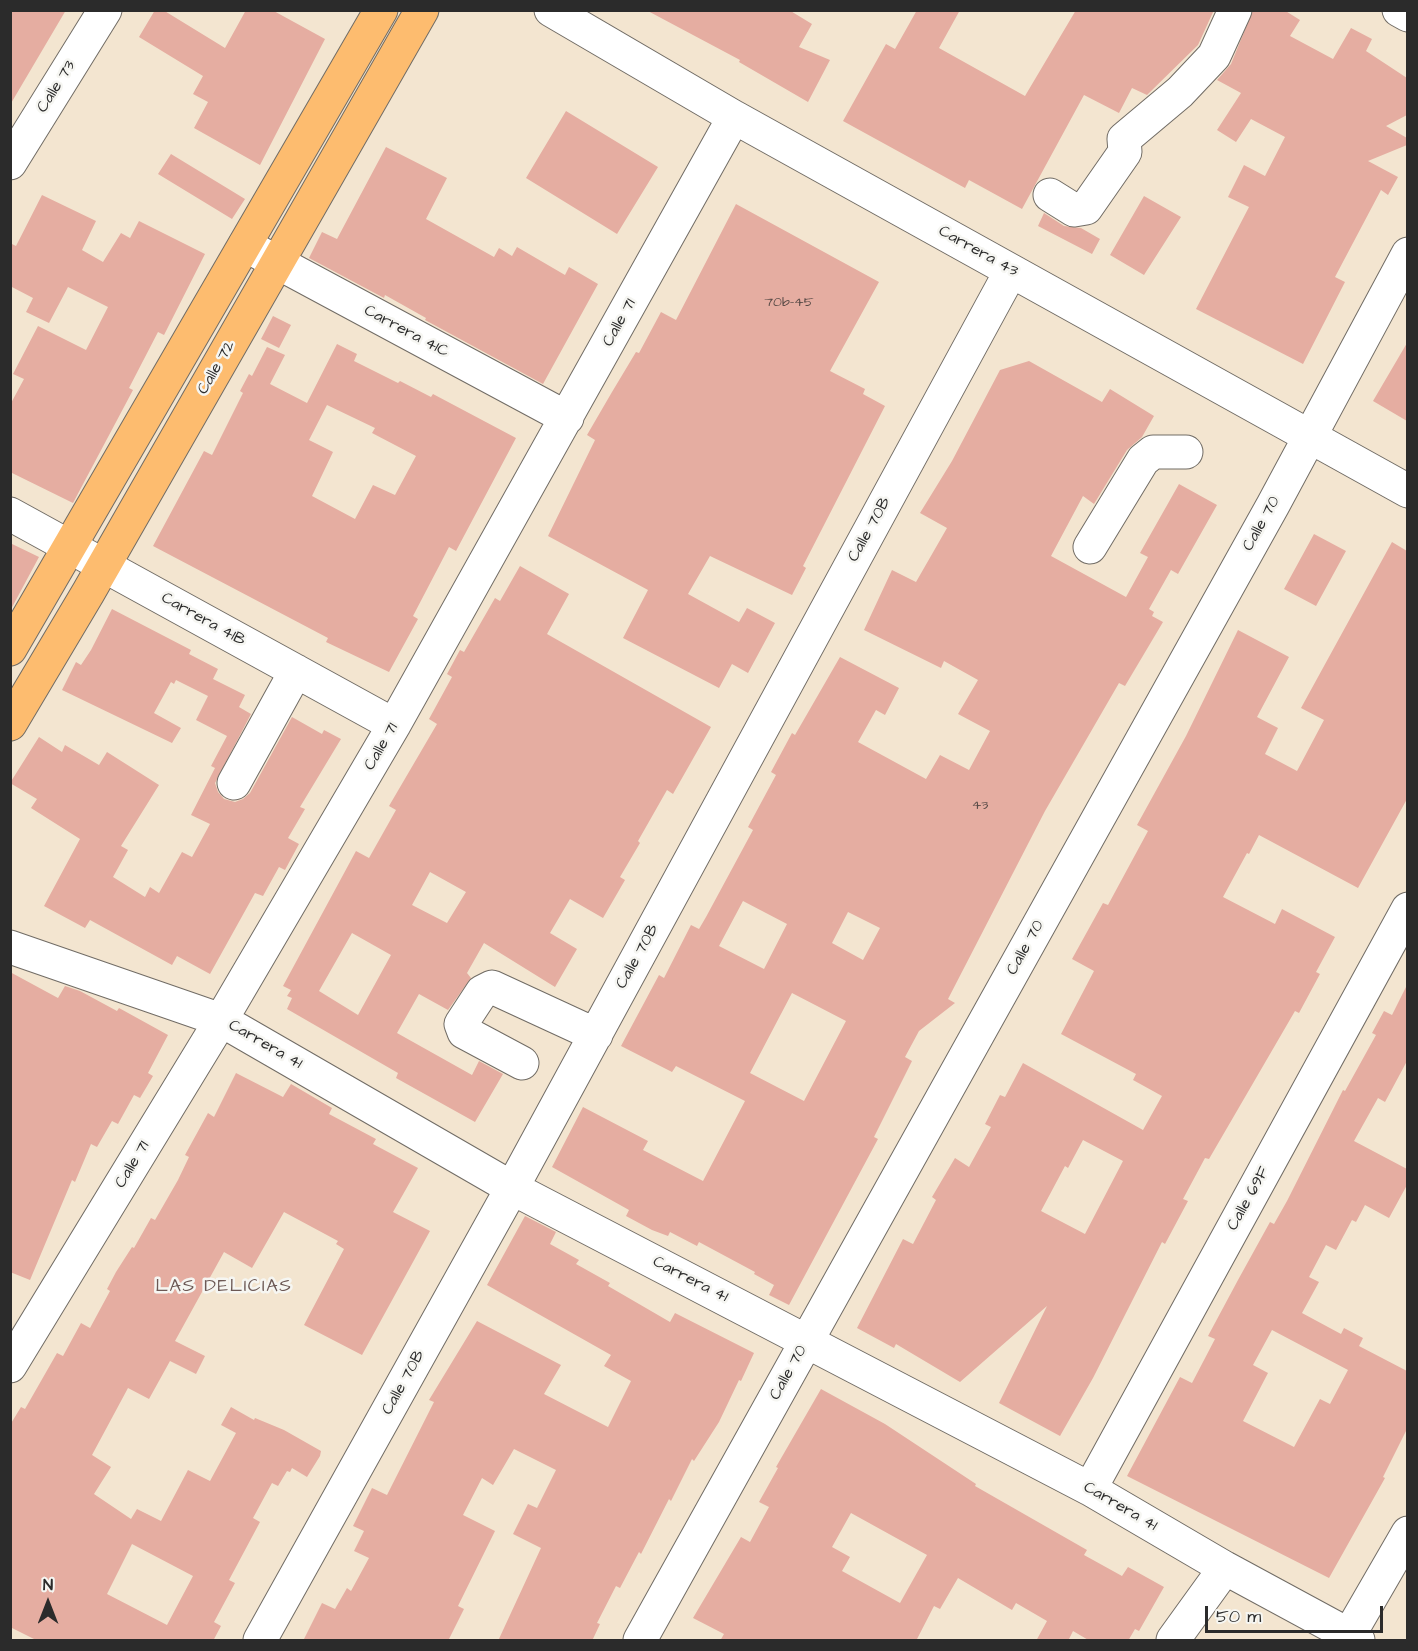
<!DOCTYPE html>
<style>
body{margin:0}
#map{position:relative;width:1418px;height:1651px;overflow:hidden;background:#f3e5d0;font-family:"Architects Daughter",sans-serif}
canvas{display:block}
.frame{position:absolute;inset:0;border:12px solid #2b2b2b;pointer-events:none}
.north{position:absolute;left:18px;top:1573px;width:60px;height:60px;-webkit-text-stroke:4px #f6f6f2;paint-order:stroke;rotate:0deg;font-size:16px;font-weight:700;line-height:24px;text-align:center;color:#2b2b2b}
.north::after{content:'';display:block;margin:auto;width:21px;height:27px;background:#2b2b2b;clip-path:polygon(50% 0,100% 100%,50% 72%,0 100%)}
.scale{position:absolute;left:1205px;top:1606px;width:178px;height:27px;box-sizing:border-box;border:3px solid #2b2b2b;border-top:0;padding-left:8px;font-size:18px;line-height:21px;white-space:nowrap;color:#2b2b2b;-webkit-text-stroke:4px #f6f6f2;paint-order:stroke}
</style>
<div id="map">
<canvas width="1418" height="1651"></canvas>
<div class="frame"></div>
<div class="north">N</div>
<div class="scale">50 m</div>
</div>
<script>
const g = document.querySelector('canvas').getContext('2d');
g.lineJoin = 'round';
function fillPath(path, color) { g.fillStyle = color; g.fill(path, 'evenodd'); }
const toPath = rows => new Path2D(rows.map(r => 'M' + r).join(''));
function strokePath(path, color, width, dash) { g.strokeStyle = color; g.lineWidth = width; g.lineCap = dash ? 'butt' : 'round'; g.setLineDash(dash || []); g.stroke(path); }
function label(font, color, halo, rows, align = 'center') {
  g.font = font + ' "Architects Daughter",sans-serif'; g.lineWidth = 5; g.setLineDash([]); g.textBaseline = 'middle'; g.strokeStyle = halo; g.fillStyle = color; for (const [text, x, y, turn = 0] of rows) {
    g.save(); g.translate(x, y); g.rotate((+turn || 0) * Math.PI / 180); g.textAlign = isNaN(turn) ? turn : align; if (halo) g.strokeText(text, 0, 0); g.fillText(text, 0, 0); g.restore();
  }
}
fillPath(toPath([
 [10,10,66,10,10,105],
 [155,10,163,10,225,48,246,10,272,10,325,39,260,165,194,128,208,102,193,94,203,76,139,37],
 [646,10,789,10,812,24,799,47,830,60,808,102,739,62,740,60],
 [917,10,960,10,939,48,1025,96,1076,10,1214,10,1198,45,1147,95,1132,88,1119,113,1084,95,1022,209,969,180,965,188,843,121,886,44,895,49],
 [1253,10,1284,10,1300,20,1290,36,1333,59,1351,28,1372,39,1366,51,1407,78,1407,115,1386,126,1407,138,1407,145,1368,161,1398,177,1388,195,1381,190,1335,277,1345,282,1303,364,1196,309,1249,207,1228,197,1244,165,1265,176,1285,137,1251,119,1236,142,1217,130,1241,93,1217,80,1231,64],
 [566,111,658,167,617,234,526,178],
 [386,147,447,178,426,219,494,257,499,248,512,256,517,247,565,275,569,267,598,284,543,384,425,320,426,318,385,295,384,298,309,258,322,232,337,239],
 [171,154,245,199,232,219,158,174],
 [42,195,96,221,82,250,103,262,121,233,130,238,139,221,205,254,164,335,158,332,129,388,133,390,73,503,10,472,10,405,24,379,13,374,38,326,86,350,108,307,68,287,49,323,26,312,33,298,10,286,10,243,16,246],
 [1144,196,1181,217,1144,275,1110,255],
 [736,204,879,282,830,371,865,389,863,394,885,406,803,566,806,568,792,595,710,556,688,594,739,622,747,608,775,623,748,673,732,664,719,688,623,638,648,590,548,536,595,440,587,435,612,392,636,352,639,353,661,312,676,320],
 [1044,213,1064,226,1081,228,1100,239,1092,254,1038,226],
 [273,316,291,325,279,348,261,339],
 [1407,343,1407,421,1373,401],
 [337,344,357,354,354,361,398,383,400,381,431,397,433,394,516,438,456,551,449,547,413,616,418,619,389,672,326,642,328,638,153,546,204,451,212,455,243,393,240,391,249,374,252,376,267,347,285,355,270,384,307,403],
 [327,405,375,428,372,433,416,456,395,495,373,485,355,519,312,496,333,452,309,440],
 [1029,361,1102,402,1110,389,1154,416,1142,437,1127,450,1094,504,1083,496,1051,556,1126,597,1148,557,1140,553,1179,484,1217,505,1178,574,1171,570,1149,609,1154,612,1152,616,1163,622,1125,686,1119,683,1045,811,948,999,955,1003,919,1031,905,1057,912,1061,874,1137,878,1139,789,1305,769,1295,774,1285,754,1274,755,1272,699,1242,697,1246,670,1232,668,1236,652,1230,626,1216,629,1210,552,1167,583,1107,648,1141,643,1150,703,1181,745,1101,676,1066,672,1072,621,1046,659,975,664,978,691,925,699,929,706,917,753,830,748,827,776,775,771,772,792,733,795,735,840,657,899,688,885,715,876,710,858,742,926,779,940,755,969,770,990,731,958,714,978,680,944,661,941,668,864,630,892,570,916,582,947,528,920,513,952,461,1000,370],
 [743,901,787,924,764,969,719,946],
 [848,912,880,928,863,960,832,943],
 [792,993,846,1021,804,1101,750,1073],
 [1314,534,1346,551,1316,606,1284,589],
 [1392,542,1407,551,1407,799,1358,888,1259,835,1249,854,1247,853,1223,897,1275,924,1282,909,1335,937,1316,972,1320,974,1299,1013,1295,1011,1209,1159,1205,1158,1183,1199,1188,1201,1165,1244,1162,1242,1093,1378,1060,1436,999,1403,1047,1306,960,1382,896,1344,894,1348,857,1328,903,1239,913,1244,936,1200,932,1197,955,1158,969,1167,991,1127,985,1124,1000,1095,1005,1097,1023,1063,1143,1130,1162,1096,1133,1080,1136,1074,1061,1034,1094,971,1072,959,1103,903,1108,905,1148,831,1137,825,1186,736,1238,630,1289,657,1257,717,1278,728,1265,754,1297,771,1324,720,1301,708],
 [1083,1140,1123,1161,1085,1234,1041,1211,1065,1166,1068,1168],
 [10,543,39,557,10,611],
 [520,566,569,594,547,634,711,727,673,794,667,790,638,841,640,843,620,877,625,880,603,918,570,899,550,933,577,949,555,987,484,943,467,973,471,978,448,1010,419,994,397,1033,472,1075,479,1061,503,1074,475,1122,396,1078,398,1073,287,1009,292,998,287,996,291,990,283,986,356,851,369,858,396,810,389,806,437,724,429,719,452,677,447,674,460,650,464,652,495,598,500,601],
 [430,872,466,892,447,923,412,905],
 [352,933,391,955,358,1015,319,991],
 [112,609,191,650,189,654,218,669,213,679,245,695,239,707,251,714,215,783,218,792,224,799,235,802,243,799,250,793,292,717,322,734,324,730,341,739,300,807,305,809,288,838,299,844,285,870,279,867,263,896,255,893,210,974,177,956,172,965,90,920,85,928,44,906,80,839,31,808,37,799,10,783,39,737,62,752,65,745,99,765,107,752,159,785,121,846,128,850,113,877,145,897,150,887,159,893,182,852,192,857,210,824,191,815,215,768,211,766,227,736,196,720,208,696,176,680,174,684,171,682,154,713,181,728,172,743,62,690,76,662,81,665,91,650],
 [10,972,58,998,65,986,80,991,117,1011,119,1008,168,1035,148,1073,153,1076,140,1098,134,1095,118,1124,112,1121,97,1147,91,1144,75,1182,72,1180,30,1280,10,1272],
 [1407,985,1407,1061,1385,1102,1378,1098,1354,1141,1407,1169,1407,1185,1389,1218,1365,1205,1356,1222,1352,1220,1336,1250,1326,1245,1309,1277,1319,1282,1302,1313,1341,1334,1344,1328,1363,1338,1359,1346,1407,1371,1407,1429,1383,1477,1385,1478,1329,1578,1127,1476,1180,1377,1192,1383,1215,1339,1208,1336,1238,1280,1270,1222,1274,1224,1287,1201,1343,1090,1345,1091,1376,1035,1372,1033,1384,1011,1392,1015],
 [1272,1330,1348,1370,1330,1404,1320,1399,1294,1447,1243,1421,1268,1373,1253,1365],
 [236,1073,283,1097,291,1084,332,1108,329,1114,376,1139,373,1144,418,1168,393,1212,430,1231,362,1355,304,1325,344,1249,336,1244,338,1241,284,1212,252,1268,224,1252,175,1341,205,1356,196,1374,170,1361,149,1399,128,1388,92,1455,111,1467,94,1494,131,1519,137,1509,161,1521,188,1470,210,1481,236,1433,221,1425,231,1407,254,1420,255,1418,284,1430,321,1451,320,1456,307,1477,292,1468,290,1472,287,1471,278,1486,272,1483,253,1518,260,1522,229,1580,235,1583,214,1622,221,1626,213,1641,38,1641,10,1627,10,1425,21,1407,25,1409,57,1353,63,1356,81,1323,90,1328,110,1291,107,1289,116,1272,132,1247,134,1248,151,1218,155,1220,178,1180,189,1157,185,1155,208,1113,214,1117],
 [132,1544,193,1576,167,1625,107,1594],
 [525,1216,556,1232,550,1244,579,1260,576,1264,610,1283,608,1286,670,1322,675,1313,754,1353,741,1381,739,1380,719,1422,694,1461,692,1459,671,1501,669,1499,641,1554,639,1552,620,1588,616,1586,597,1623,600,1624,592,1641,498,1641,541,1548,513,1534,528,1504,537,1508,556,1470,514,1449,493,1485,482,1478,463,1515,495,1531,458,1606,464,1609,448,1641,303,1641,322,1603,335,1609,347,1588,351,1591,369,1558,354,1551,364,1531,353,1526,372,1488,387,1495,434,1402,429,1400,477,1321,561,1365,544,1394,608,1427,631,1381,604,1366,611,1355,487,1285],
 [821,1389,885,1424,976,1484,975,1486,1087,1550,1084,1555,1122,1576,1128,1567,1164,1587,1139,1631,1135,1629,1128,1641,1090,1641,1073,1631,1068,1641,1036,1641,1047,1621,1016,1603,1012,1610,958,1578,940,1609,934,1606,916,1641,720,1641,724,1634,693,1618,741,1537,750,1542,769,1507,759,1502,778,1468,776,1467],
 [851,1513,927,1555,900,1603,842,1571,850,1557,832,1547]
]), '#e5ada1');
const minor = toPath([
 [551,10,734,117,1408,491],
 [1399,10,1408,15],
 [10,163,105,10],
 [1050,195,1074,210,1086,208,1125,152,1124,139,1180,92,1214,56,1235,10],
 [245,245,567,418],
 [10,514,394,725],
 [1090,547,1143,460,1153,452,1186,452],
 [234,783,296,671],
 [10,947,221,1020,512,1188,1090,1489,1225,1568,1358,1640],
 [522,1063,464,1032,461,1024,482,992,492,987,596,1035],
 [10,1366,221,1020,394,725,734,117],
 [1090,1489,1408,909],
 [1349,1635,1408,1533],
 [260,1640,512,1188,1011,271],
 [640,1640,1273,505,1408,254],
 [1173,1640,1225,1568]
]);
const major = toPath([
 [10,649,381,10],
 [10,724,88,593,422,10]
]);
strokePath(minor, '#716c65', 35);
strokePath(major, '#716c65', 35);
strokePath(minor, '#fff', 33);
strokePath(major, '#fdbc6f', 33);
label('14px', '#5a4c48', null, [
 ["70b-45",789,303],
 ["43",980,806]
]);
label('16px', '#2b2b2b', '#f6f6f2', [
 ["Calle 73",57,87,-58],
 ["Carrera 43",978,252,29],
 ["Calle 71",620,323,-61],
 ["Carrera 41C",406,332,28],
 ["Calle 72",217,368,-60],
 ["Calle 70",1262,524,-61],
 ["Calle 70B",870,530,-61],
 ["Carrera 41B",203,620,29],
 ["Calle 71",382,747,-60],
 ["Calle 70",1026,948,-61],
 ["Calle 70B",638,957,-61],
 ["Carrera 41",265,1045,30],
 ["Calle 71",133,1165,-59],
 ["Calle 69F",1249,1199,-61],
 ["Carrera 41",690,1280,27],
 ["Calle 70",789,1373,-61],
 ["Calle 70B",404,1383,-61],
 ["Carrera 41",1120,1507,30]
]);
g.letterSpacing = '1.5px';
label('18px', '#6c5854', '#f6f6f2', [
 ["LAS DELICIAS",224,1287]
]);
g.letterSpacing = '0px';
</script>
